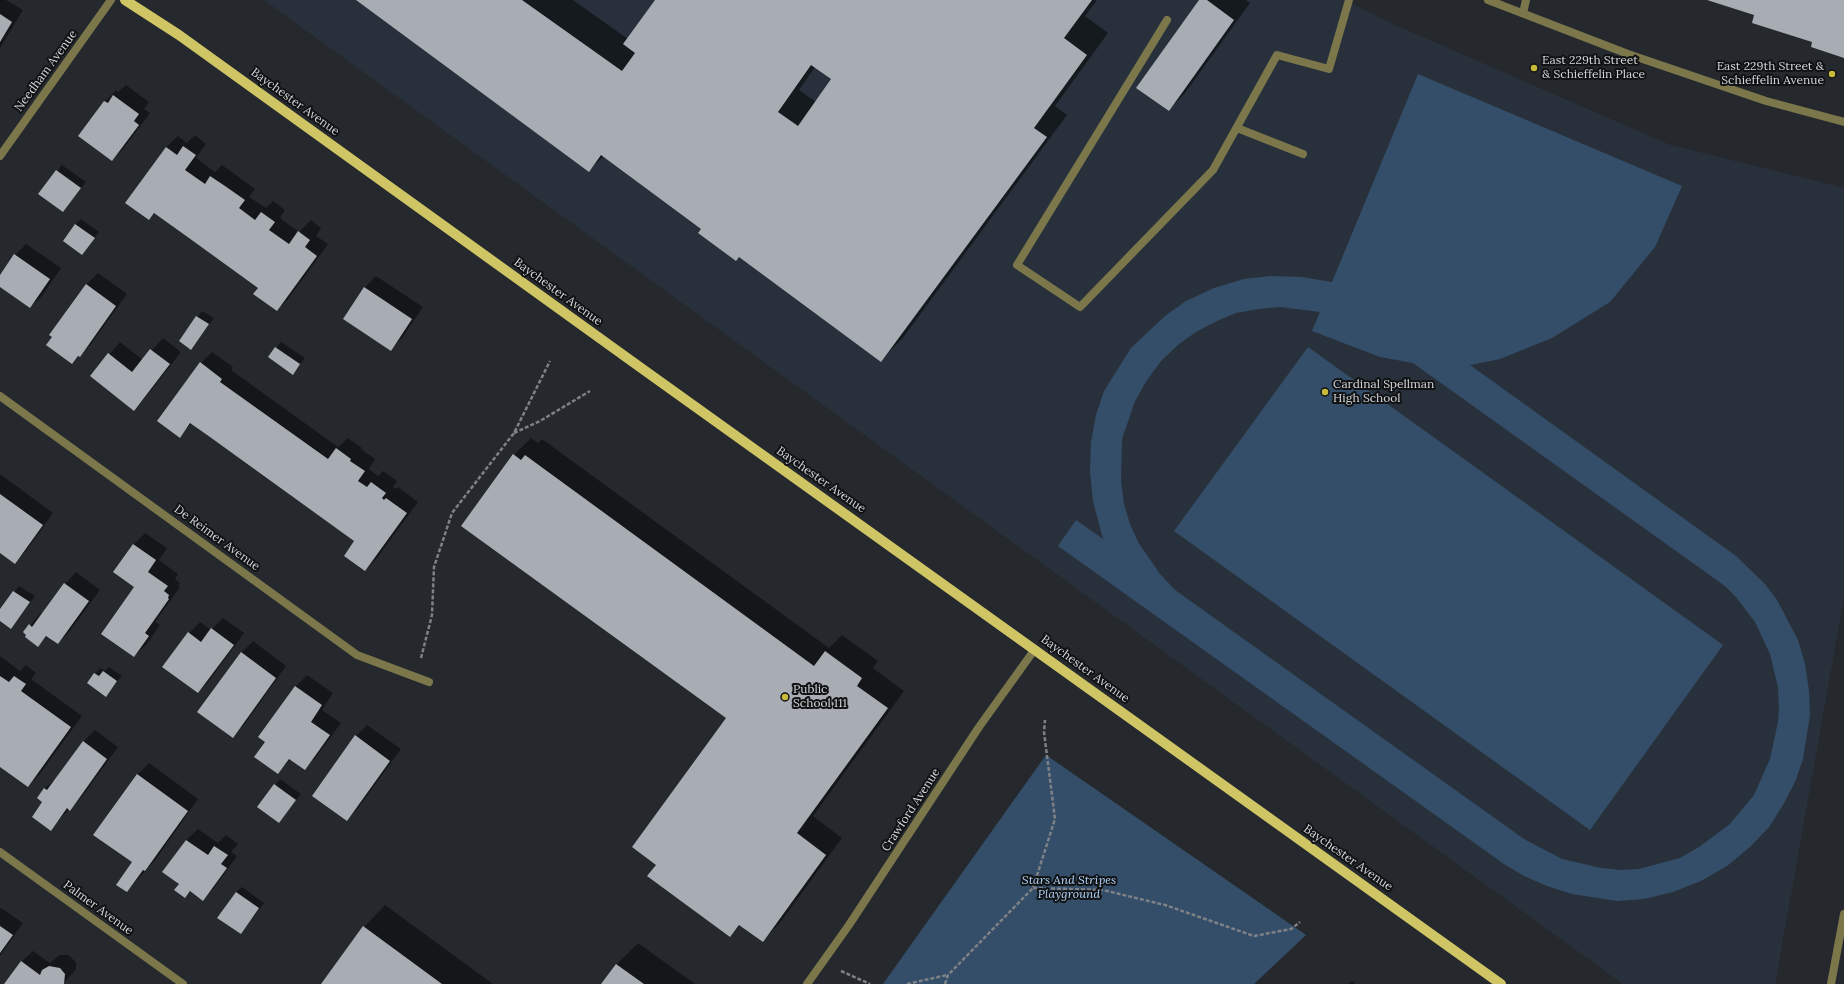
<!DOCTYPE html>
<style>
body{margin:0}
canvas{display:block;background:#25292e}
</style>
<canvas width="1844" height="984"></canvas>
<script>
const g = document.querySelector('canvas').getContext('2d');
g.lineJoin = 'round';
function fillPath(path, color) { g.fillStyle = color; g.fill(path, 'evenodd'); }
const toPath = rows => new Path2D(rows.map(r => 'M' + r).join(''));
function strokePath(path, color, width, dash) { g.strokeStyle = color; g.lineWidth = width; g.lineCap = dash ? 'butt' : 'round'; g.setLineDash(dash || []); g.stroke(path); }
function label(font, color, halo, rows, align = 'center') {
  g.font = font + ' Lora,serif'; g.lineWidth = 4; g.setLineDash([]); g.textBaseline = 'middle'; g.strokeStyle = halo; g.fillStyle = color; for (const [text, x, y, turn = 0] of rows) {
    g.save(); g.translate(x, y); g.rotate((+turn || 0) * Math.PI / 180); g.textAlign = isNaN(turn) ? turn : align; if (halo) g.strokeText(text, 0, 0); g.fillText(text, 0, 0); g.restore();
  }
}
fillPath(toPath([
 [264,0,1345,0,1395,25,1670,145,1844,188,1844,597,1775,984,1623,984]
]), '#28313b');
fillPath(toPath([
 [1418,74,1682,186,1655,247,1610,302,1552,338,1500,359,1470,365,1736,556,1765,584,1777,600,1798,640,1805,664,1809,691,1810,715,1803,759,1795,782,1783,805,1769,827,1750,847,1727,866,1701,881,1673,892,1644,899,1617,901,1572,894,1547,886,1524,876,1504,864,1058,546,1076,520,1103,539,1093,501,1090,472,1091,442,1096,415,1104,391,1131,348,1165,316,1186,301,1214,288,1244,279,1271,276,1301,277,1332,282],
 [1280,307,1320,312,1312,331,1380,357,1413,363,1725,586,1736,597,1755,622,1770,654,1778,687,1779,707,1778,722,1770,759,1754,795,1730,824,1699,847,1680,858,1639,869,1621,870,1601,868,1562,859,1524,839,1175,590,1160,574,1138,542,1130,524,1124,504,1121,481,1122,439,1135,401,1147,380,1161,361,1179,344,1196,332,1217,321,1236,313,1259,309],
 [1308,347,1723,645,1590,830,1174,531],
 [1046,755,1306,935,1254,984,883,984]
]), '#344e69');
fillPath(toPath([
 [0,0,6,0,23,10,0,48],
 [358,0,573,0,628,39,656,0,1097,0,1085,16,1108,33,1055,106,1067,115,902,339,881,360,604,156,589,170],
 [815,67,832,79,816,102,799,90],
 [1200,0,1246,0,1250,3,1185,93,1169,110],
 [126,85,149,102,144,109,150,113,123,149,112,160,105,102,116,90,118,92],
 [195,135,206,144,196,158,215,172,222,165,236,175,255,189,249,197,266,208,273,201,285,210,280,218,299,232,311,220,321,228,316,236,328,244,288,299,277,310,260,288,155,213,149,219,127,203,166,147,178,136,187,143],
 [62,165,86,182,63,211,40,194],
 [81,219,99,232,82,254,75,225],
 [26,244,61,268,42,296,30,307,0,286,0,277,15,255],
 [98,273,127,294,91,344,72,363,86,285],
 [376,276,423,307,402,338,390,349,344,318,365,287],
 [202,311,214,318,191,348,180,341],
 [163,338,181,352,145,398,134,409,91,376,120,342,143,360],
 [281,342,305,358,293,373,270,357],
 [212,352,233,367,231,370,338,447,348,438,362,448,361,449,375,459,369,469,378,476,383,471,397,481,393,487,396,489,398,487,418,502,377,558,365,570,356,541,192,423,180,436,201,363],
 [531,438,538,443,542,439,829,648,842,635,878,661,873,668,904,691,813,816,842,838,779,924,762,941,741,925,730,935,657,864,727,718,463,525,514,455],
 [0,474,53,513,26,551,15,562,0,552],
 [145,533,167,548,159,560,178,574,175,579,180,583,178,586,180,587,155,622,160,625,146,645,134,656,135,586,115,572,134,544],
 [76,572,100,590,69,632,58,643,48,636,38,645,24,632,41,613,43,614,65,584],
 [19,586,35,596,11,628,0,620,0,611],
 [223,618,244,633,209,681,198,692,189,633,200,622,211,630],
 [253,641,286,666,244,725,232,737,241,653],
 [0,656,20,671,26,665,36,673,31,679,82,716,39,775,28,786,0,766],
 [109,667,122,676,105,696,88,683,100,668,105,671],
 [307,675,333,693,322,710,341,723,316,757,305,769,291,759,278,773,267,742,260,737,296,686],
 [367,725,401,749,358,808,347,820,356,736],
 [95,730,118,747,81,798,69,809,50,830,44,802,38,798,45,788,57,778,83,742],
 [149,763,198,799,156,859,127,891,134,862,137,775],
 [280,779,301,794,279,822,258,807],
 [198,829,218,843,226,835,238,844,231,852,237,856,214,888,203,900,191,891,185,897,180,884,164,872,186,840],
 [242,887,264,903,240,933,236,892],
 [385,905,493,984,322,984,364,927],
 [1,908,23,923,0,956,0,909],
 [638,943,695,984,602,984,617,964],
 [33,951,50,963,59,955,68,955,76,962,76,969,63,984,5,984,21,962],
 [1352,981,1355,984,1348,984]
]), '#0007');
fillPath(toPath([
 [356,0,522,0,622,71,635,53,623,44,655,0,1092,0,1064,38,1087,55,1034,128,1047,137,881,362,739,257,736,261,698,233,701,229,601,155,589,172],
 [811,65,831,79,798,126,778,112],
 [1199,0,1207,0,1234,20,1169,111,1136,88],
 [1707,0,1844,0,1844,58,1811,47,1812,42,1752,23,1754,15],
 [0,14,12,22,0,42],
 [113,95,139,114,134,121,139,125,112,161,78,136,104,101,108,103],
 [183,146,196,155,185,170,205,184,210,176,225,186,245,200,239,208,255,220,261,212,275,222,269,230,289,244,298,231,310,240,305,247,317,256,277,311,253,294,258,288,189,238,154,213,149,220,125,203,166,147,177,155],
 [56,170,81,188,63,212,38,194],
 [75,224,95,238,82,255,63,241],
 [14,254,50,279,30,308,0,287,0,275],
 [86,284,116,306,80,357,78,356,72,364,46,345,52,337,49,335],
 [364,287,412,319,391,351,343,319],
 [196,316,209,324,191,350,179,341],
 [275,347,300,364,293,375,268,357],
 [150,349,170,364,134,411,90,376,108,353,132,372],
 [200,362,222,379,220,382,328,459,336,448,351,459,350,461,365,471,358,481,367,487,371,482,386,493,382,498,384,500,386,498,407,513,365,571,344,556,354,541,210,437,190,423,180,438,157,421],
 [513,454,521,460,525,455,814,666,825,651,862,678,857,686,888,708,797,833,826,855,763,942,739,925,730,937,647,876,656,865,632,847,726,718,461,526],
 [0,494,43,525,15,564,0,553],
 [133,544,156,560,148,572,168,586,164,591,169,595,168,598,169,599,145,633,149,636,134,657,101,634,134,587,113,572],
 [64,583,89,601,58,644,46,636,38,647,25,637,26,635,23,632,29,624,32,627],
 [13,591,30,602,11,629,0,621,0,609],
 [211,628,234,645,198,693,162,667,188,632,201,642],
 [241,652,276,678,233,738,197,712],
 [103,671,117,681,106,697,87,683,94,673,99,676],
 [0,676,9,682,14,676,26,684,21,691,71,727,28,787,0,767],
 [295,686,322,705,311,722,330,735,305,770,289,759,278,774,254,757,265,742,258,737],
 [355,735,390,761,347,821,312,796],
 [83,741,107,759,70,811,67,808,51,831,32,817,42,802,37,798,44,788,47,790],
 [137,774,188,811,145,871,143,870,127,892,116,885,132,862,93,835],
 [274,784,296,800,279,823,257,807],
 [186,840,208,855,214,846,228,855,221,864,227,868,203,901,190,891,185,898,174,890,179,884,162,872],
 [236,892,259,908,241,934,217,918],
 [0,926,13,935,0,953],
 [363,926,442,984,321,984],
 [21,961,40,975,42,970,49,966,60,968,65,974,64,984,4,984],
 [616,964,644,984,601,984]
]), '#a7adb3');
strokePath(toPath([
 [514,433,540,421,590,391],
 [421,658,432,615,434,567,452,513,514,433,550,361],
 [1033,888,1103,890,1165,905,1254,936,1291,929,1300,922],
 [841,971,870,984],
 [907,984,947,975],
 [945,984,948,975,1033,888,1055,819,1044,732,1045,720]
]), '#7e8185', 2.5, [4, 2]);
strokePath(toPath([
 [1523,13,1526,0],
 [1167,20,1017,265,1080,307,1213,170,1277,55,1329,69,1349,0],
 [1237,128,1303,154]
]), '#7b774b', 8);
strokePath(toPath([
 [0,156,111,0],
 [0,396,357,655,429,682],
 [0,852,183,984],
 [807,984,849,925,979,727,1035,649]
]), '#7b774b', 8);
strokePath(toPath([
 [1488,0,1628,54,1766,101,1844,122],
 [1831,984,1844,914]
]), '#7b774b', 8);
strokePath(toPath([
 [125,0,179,35,637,365,1501,984]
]), '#cfc565', 10);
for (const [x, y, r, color] of [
 [1534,68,4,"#c8bb3b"],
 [1832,74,4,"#c8bb3b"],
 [1325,392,4,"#c8bb3b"],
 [785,697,4,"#c8bb3b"]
]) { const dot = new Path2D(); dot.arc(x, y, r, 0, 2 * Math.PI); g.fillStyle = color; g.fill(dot); strokePath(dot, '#101214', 1.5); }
label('12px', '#d4d7da', '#101214', [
 ["East 229th Street",1542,61],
 ["& Schieffelin Place",1542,75],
 ["East 229th Street &",1824,67,"right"],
 ["Schieffelin Avenue",1824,81,"right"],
 ["Cardinal Spellman",1333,385],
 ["High School",1333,399],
 ["Public",793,690],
 ["School 111",793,704]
], 'left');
label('12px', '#d4d7da', '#101214', [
 ["Needham Avenue",46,71,-54],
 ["Baychester Avenue",295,102,36],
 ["Baychester Avenue",558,292,36],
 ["Baychester Avenue",821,480,35],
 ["De Reimer Avenue",217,538,36],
 ["Baychester Avenue",1085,669,36],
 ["Crawford Avenue",911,810,-57],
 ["Baychester Avenue",1348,858,35],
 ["Palmer Avenue",98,908,36]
]);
label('italic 12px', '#b3d6fd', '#101214', [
 ["Stars And Stripes",1069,881],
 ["Playground",1069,895]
]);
</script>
